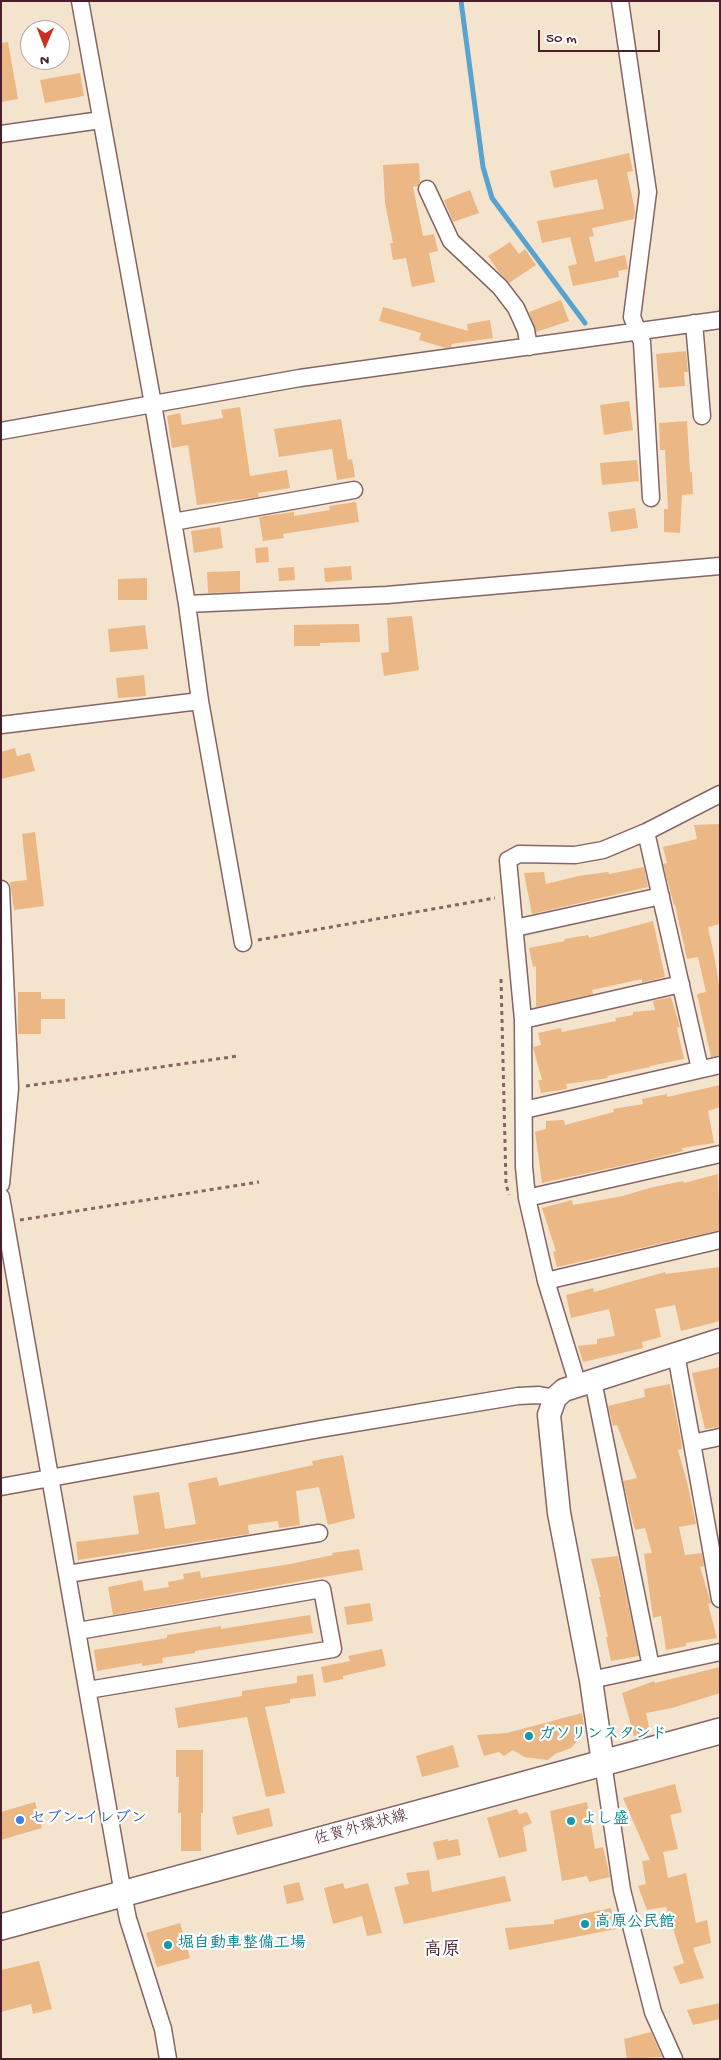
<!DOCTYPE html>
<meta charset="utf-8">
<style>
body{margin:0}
#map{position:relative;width:721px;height:2060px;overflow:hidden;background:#f5e4cd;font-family:"Gochi Hand",sans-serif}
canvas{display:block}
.frame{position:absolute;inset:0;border:2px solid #4a1f2b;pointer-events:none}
.north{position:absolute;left:20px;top:20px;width:50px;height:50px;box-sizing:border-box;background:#fff;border:1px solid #b7a5aa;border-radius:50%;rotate:181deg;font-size:14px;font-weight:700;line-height:20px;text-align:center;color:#4a1f2b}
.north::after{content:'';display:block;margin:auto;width:18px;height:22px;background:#c8321e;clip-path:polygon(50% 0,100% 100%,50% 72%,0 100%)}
.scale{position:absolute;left:538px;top:30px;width:122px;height:22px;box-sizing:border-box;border:2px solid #4a1f2b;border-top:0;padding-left:6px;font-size:15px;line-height:18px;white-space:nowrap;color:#4a1f2b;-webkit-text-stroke:4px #fff;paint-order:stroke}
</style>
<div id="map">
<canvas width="721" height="2060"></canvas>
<div class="frame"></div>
<div class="north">N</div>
<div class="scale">50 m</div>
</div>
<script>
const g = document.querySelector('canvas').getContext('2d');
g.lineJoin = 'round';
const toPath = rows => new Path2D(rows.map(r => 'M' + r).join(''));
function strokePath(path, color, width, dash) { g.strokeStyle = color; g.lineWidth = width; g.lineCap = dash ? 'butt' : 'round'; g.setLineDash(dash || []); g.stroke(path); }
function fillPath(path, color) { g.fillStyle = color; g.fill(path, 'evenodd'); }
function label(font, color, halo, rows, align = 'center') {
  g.font = font + ' "Gochi Hand","Klee One",sans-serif'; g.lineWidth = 4.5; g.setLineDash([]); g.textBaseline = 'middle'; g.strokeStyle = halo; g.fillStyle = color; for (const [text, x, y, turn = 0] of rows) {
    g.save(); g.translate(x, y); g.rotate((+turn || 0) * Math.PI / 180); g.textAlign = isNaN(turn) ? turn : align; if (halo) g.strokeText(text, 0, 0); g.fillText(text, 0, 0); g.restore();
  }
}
strokePath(toPath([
 [461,1,483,167,492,198,585,323]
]), '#58a2cf', 5);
fillPath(toPath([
 [8,42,18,99,1,102,1,43],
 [80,73,84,96,45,103,40,80],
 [629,153,633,171,627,172,635,211,634,219,592,228,594,236,589,237,595,262,625,255,628,269,618,271,619,277,573,286,568,266,577,264,570,237,542,243,537,221,604,209,597,179,554,188,550,171],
 [419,163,420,182,418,186,413,187,423,236,434,234,438,251,429,253,435,282,412,287,406,258,393,260,390,243,393,243,385,203,383,165],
 [470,190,479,213,453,222,444,200],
 [510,242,519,254,525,249,536,265,509,283,499,272,488,256],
 [561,300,569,321,536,332,529,312],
 [383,307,468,331,467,324,490,320,493,338,452,344,451,347,446,348,419,340,421,333,379,321],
 [686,351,688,372,684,372,685,386,659,388,656,354],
 [629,401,633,430,604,435,600,405],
 [240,407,250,476,287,470,290,488,258,493,259,497,197,505,188,445,172,448,167,416,180,413,182,425,223,418,221,410],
 [341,419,348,460,352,459,355,477,337,480,332,449,279,457,274,429],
 [687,421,690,472,692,472,693,494,682,495,680,533,664,532,664,509,668,509,665,450,660,450,659,423],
 [637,460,639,481,602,485,600,463],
 [356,502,359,522,283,534,284,538,263,541,259,517,294,512,294,516,330,510,329,506],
 [635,508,638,528,611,532,608,512],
 [220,527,223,548,194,553,191,531],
 [268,547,269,562,256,563,255,548],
 [351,566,352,580,325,582,324,568],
 [294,567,295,580,279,581,278,568],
 [240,571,240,592,208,593,207,572],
 [147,578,147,600,118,600,118,579],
 [412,616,419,670,384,676,381,653,389,652,387,618],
 [359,624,360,642,320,643,320,646,294,646,294,625],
 [145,625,148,649,110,652,108,629],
 [144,675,146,696,118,698,116,678],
 [15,748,17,756,30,753,35,771,1,779,1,752],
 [720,824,720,924,708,927,715,960,720,991,720,1055,711,1057,697,994,706,992,698,957,687,959,675,905,674,905,663,864,667,863,663,847,697,839,694,825],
 [35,832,44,906,14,910,10,882,27,880,22,834],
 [644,867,648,887,532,914,524,873,544,872,546,884,578,876,608,872,609,874],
 [653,921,665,977,642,983,642,979,592,990,593,994,536,1007,536,966,533,967,529,948,565,941,564,939,588,935,589,938],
 [18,992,41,992,41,999,65,999,65,1019,41,1019,41,1034,18,1034],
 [671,997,680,1027,677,1028,684,1059,650,1066,650,1067,607,1076,608,1078,566,1084,567,1089,541,1093,538,1080,542,1080,533,1047,541,1045,538,1033,561,1028,562,1032,616,1021,615,1018,633,1015,633,1012,655,1010,653,1001],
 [720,1085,720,1107,708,1111,714,1143,682,1148,683,1151,648,1160,542,1183,535,1132,546,1129,546,1121,564,1120,565,1125,614,1112,613,1109,643,1104,642,1099,667,1094,667,1097],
 [718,1174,720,1230,557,1267,553,1252,556,1251,542,1208,572,1200,573,1205,623,1196,649,1188,683,1181,684,1183],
 [720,1267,720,1321,681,1331,675,1305,655,1309,661,1337,642,1342,643,1348,583,1362,578,1346,597,1344,597,1339,615,1336,609,1309,571,1318,566,1295,593,1288,594,1292,665,1272,666,1274],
 [720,1367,720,1427,705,1429,692,1373],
 [670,1384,681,1440,682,1449,678,1450,688,1486,696,1524,679,1527,685,1555,702,1553,704,1566,700,1567,711,1603,708,1604,717,1638,686,1643,686,1646,666,1650,661,1616,653,1618,644,1554,652,1553,645,1528,635,1530,623,1481,637,1478,617,1425,613,1426,608,1406,645,1397,644,1389],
 [343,1455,355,1518,328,1525,319,1487,296,1491,300,1525,279,1528,278,1521,248,1525,249,1534,78,1560,76,1542,139,1534,133,1496,159,1492,165,1529,196,1524,188,1483,217,1477,219,1486,313,1465,312,1461],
 [359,1549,363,1570,113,1615,108,1587,142,1580,144,1591,169,1587,168,1582,184,1579,183,1574,200,1571,201,1578,290,1564,333,1555,332,1553],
 [618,1556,639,1656,611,1661,606,1637,608,1637,599,1597,601,1597,591,1559],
 [370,1603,373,1621,347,1625,344,1607],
 [310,1615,313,1633,195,1651,195,1653,162,1658,163,1663,142,1666,142,1663,97,1671,94,1650,167,1638,167,1635,221,1626,221,1629],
 [382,1649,386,1666,343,1676,343,1679,324,1683,321,1667,350,1661,348,1656],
 [720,1667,720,1693,672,1708,646,1713,650,1732,634,1736,622,1693,654,1681,655,1683],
 [313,1674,316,1696,290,1699,290,1703,265,1707,285,1793,266,1797,247,1717,178,1728,175,1708,242,1696,242,1691,297,1683,297,1676],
 [582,1713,584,1726,581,1737,571,1748,555,1754,548,1760,524,1757,513,1750,504,1756,499,1752,484,1756,477,1735,507,1733],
 [453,1745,459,1767,422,1777,416,1756],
 [176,1750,203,1750,203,1813,201,1813,201,1851,181,1851,181,1813,178,1813,179,1777,176,1777],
 [675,1784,682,1812,670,1815,678,1849,663,1852,668,1878,686,1873,696,1923,707,1920,711,1943,693,1948,704,1978,680,1984,673,1967,684,1963,666,1907,647,1910,638,1886,646,1884,642,1861,650,1860,623,1798],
 [35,1802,42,1828,1,1840,1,1812],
 [587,1802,595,1849,603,1847,610,1877,589,1882,587,1876,562,1881,550,1811],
 [269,1808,273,1826,237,1835,232,1817],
 [517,1809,519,1814,527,1812,532,1823,523,1827,527,1851,499,1858,487,1818],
 [448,1839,448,1841,458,1839,461,1855,437,1860,433,1842],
 [429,1870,432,1892,505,1876,511,1901,404,1924,394,1887,409,1884,406,1873],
 [299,1882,304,1900,287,1904,283,1886],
 [343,1883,345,1889,368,1883,382,1933,367,1936,362,1916,333,1924,324,1888],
 [611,1908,616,1929,509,1950,505,1928,554,1924,554,1920],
 [180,1923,190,1958,157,1967,146,1933],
 [39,1961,52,2009,33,2014,31,2004,1,2012,1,1970],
 [720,2003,720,2019,693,2025,687,2010],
 [651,2032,662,2057,627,2059,624,2039]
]), '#ebb784');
const street = toPath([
 [80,1,153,404,187,604,200,701,243,943],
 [620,1,648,192,632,317,642,342,651,498],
 [1,134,101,120],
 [427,189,451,241,500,287,516,308,526,330,529,347],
 [694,323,702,416],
 [1,431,300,378,720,320],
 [173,522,354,490],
 [187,604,387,595,720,566],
 [1,725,200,701],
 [646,832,700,1069],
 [1,889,10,1088,1,1184],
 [515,928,661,896],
 [523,1020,681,984],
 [524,1110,720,1065],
 [1,1197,123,1894,128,1919,163,2029,168,2059],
 [527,1198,720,1154],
 [546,1281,720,1240],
 [676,1354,692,1443,720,1437],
 [593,1381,651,1667],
 [578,1385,546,1281,527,1198,524,1167,523,1020,508,860,519,854,575,855,603,850,646,832,720,794],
 [692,1443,720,1599],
 [1,1487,320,1429,518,1396,539,1395,555,1398],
 [68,1574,319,1533],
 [78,1631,322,1589,333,1649,88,1690],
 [591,1680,720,1652],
 [603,1763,622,1890,653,2012,674,2059]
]);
const secondary = toPath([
 [603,1763,591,1680,559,1513,549,1415,555,1398,564,1390,720,1340]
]);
const primary = toPath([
 [1,1927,720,1731]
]);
strokePath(street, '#866464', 19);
strokePath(secondary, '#866464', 25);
strokePath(primary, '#866464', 28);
strokePath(toPath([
 [258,940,495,898],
 [501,979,506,1184,509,1195],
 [26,1086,238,1056],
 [20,1220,259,1182]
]), '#866464', 3, [4, 4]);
strokePath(street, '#fff', 16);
strokePath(secondary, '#fff', 22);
strokePath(primary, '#fff', 25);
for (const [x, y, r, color] of [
 [529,1736,5,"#0f9aa8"],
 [20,1820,5,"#3f7fe0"],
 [571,1821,5,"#0f9aa8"],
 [585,1924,5,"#0f9aa8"],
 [168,1945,5,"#0f9aa8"]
]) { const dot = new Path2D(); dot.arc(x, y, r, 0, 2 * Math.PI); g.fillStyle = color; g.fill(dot); strokePath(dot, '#fff', 2); }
label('bold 16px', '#0d838f', '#fff', [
 ["ガソリンスタンド",539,1736],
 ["よし盛",581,1821],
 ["高原公民館",595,1924],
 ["堀自動車整備工場",178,1945]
], 'left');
label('bold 16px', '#366cbe', '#fff', [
 ["セブン-イレブン",30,1820]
], 'left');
label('16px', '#4a1f2b', '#fff', [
 ["佐賀外環状線",361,1829,-15]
]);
label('bold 18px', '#4a1f2b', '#fff', [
 ["高原",442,1951]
]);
</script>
